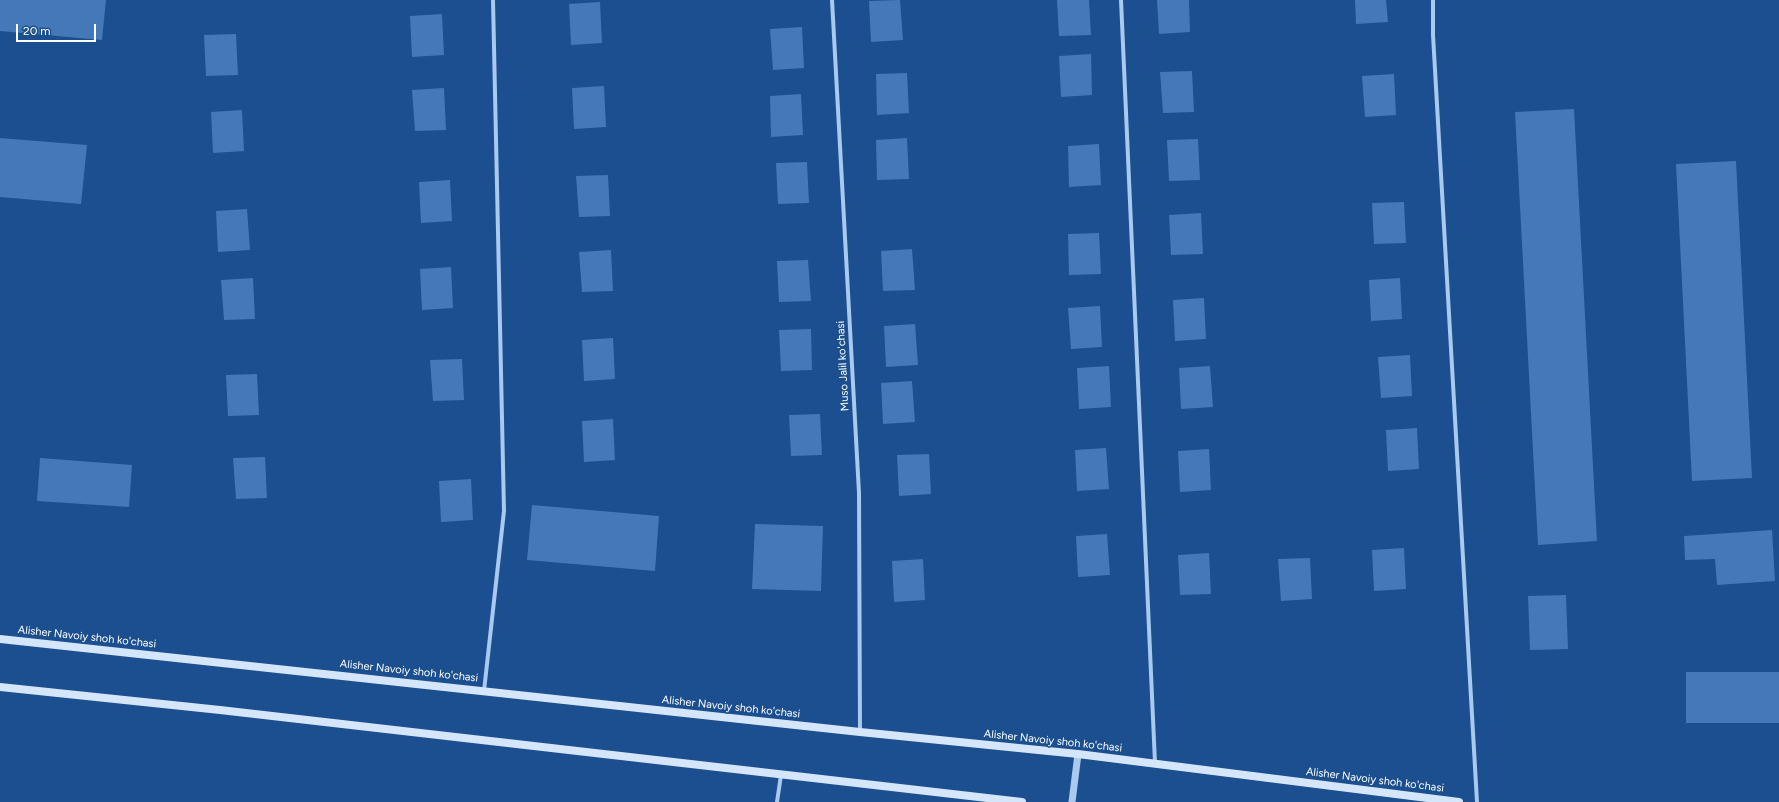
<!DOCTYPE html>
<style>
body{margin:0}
#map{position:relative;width:1779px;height:802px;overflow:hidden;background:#1b4f8f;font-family:Figtree,sans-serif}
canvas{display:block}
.scale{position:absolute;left:16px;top:24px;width:80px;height:18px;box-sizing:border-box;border:2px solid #fff;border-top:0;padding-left:5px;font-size:12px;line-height:14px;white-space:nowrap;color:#fff;-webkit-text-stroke:3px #1b4f8f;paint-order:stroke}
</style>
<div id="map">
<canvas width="1779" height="802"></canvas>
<div class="scale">20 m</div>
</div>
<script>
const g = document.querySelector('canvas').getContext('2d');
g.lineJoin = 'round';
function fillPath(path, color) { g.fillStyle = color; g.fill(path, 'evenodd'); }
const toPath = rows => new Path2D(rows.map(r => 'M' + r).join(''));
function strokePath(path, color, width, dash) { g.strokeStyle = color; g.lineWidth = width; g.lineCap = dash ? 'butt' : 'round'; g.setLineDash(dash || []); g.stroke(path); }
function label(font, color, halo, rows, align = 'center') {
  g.font = font + ' Figtree,sans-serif'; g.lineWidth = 3; g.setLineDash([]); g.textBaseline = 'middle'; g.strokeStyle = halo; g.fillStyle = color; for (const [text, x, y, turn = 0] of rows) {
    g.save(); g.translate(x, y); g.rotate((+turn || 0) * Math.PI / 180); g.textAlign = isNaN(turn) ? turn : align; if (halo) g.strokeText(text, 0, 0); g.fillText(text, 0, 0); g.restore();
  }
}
fillPath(toPath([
 [0,0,106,0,102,40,0,31],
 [900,0,903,40,871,42,869,1],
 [1057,0,1089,0,1091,35,1059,36],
 [1157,0,1189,0,1190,32,1159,34],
 [1355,0,1386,0,1388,22,1356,24],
 [600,2,602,43,571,45,569,4],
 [442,14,444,55,412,57,410,16],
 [802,27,804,68,773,70,770,29],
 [236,34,238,75,206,76,204,35],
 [1091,54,1092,95,1061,97,1059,56],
 [1192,71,1194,112,1163,113,1160,72],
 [907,73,909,113,877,115,876,74],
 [1394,74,1396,115,1365,117,1362,76],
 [604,86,606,127,574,129,572,88],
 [444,88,446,130,415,131,412,90],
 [801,94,803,135,771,137,770,96],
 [1574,109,1597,541,1538,545,1515,112],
 [242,110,244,151,213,153,211,112],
 [0,138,87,145,81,204,0,197],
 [907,138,909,179,877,180,876,140],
 [1198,139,1200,180,1169,181,1167,140],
 [1099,144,1101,185,1069,187,1068,146],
 [1736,161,1752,478,1692,481,1676,164],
 [807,162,809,203,778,204,776,163],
 [608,175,610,216,579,217,576,176],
 [450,180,452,221,421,223,419,182],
 [1404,202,1406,243,1374,244,1372,203],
 [247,209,250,250,218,252,216,211],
 [1201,213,1203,254,1171,255,1169,215],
 [1099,233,1101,274,1069,275,1068,234],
 [912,249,915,290,883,291,881,251],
 [611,250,613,291,582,292,579,252],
 [808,260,811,301,779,302,777,261],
 [451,267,453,308,422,310,420,269],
 [253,278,255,319,224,320,221,280],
 [1400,278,1402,319,1371,321,1369,280],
 [1204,298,1206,339,1175,341,1173,300],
 [1100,306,1102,347,1071,349,1068,308],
 [915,324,918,365,886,367,884,326],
 [811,329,812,370,781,371,779,330],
 [613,338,615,379,584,381,582,340],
 [1410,355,1412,396,1381,398,1378,357],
 [462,359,464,400,433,401,430,360],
 [1109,366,1111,407,1079,409,1077,368],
 [1210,366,1213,407,1181,409,1179,368],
 [257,374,259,415,228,416,226,375],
 [912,381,915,422,883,424,881,383],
 [820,414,822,455,791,456,789,415],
 [613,419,615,460,584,462,582,421],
 [1417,428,1419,469,1388,471,1386,430],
 [1106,448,1109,489,1077,491,1075,450],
 [1209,449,1211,490,1180,492,1178,451],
 [929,454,931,494,899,496,897,455],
 [265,457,267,498,236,499,233,458],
 [40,458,132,465,129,507,37,501],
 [471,479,473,520,441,522,439,481],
 [532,505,659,516,655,571,527,560],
 [755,524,823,526,821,591,752,589],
 [1772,530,1775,581,1717,585,1715,559,1685,560,1684,536],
 [1107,534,1110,575,1078,577,1076,536],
 [1404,548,1406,589,1374,591,1372,550],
 [1209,553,1211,594,1180,595,1178,555],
 [1310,558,1312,599,1281,601,1278,559],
 [923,559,925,600,894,602,892,561],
 [1566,595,1568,649,1530,650,1528,596],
 [1686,672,1779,672,1779,723,1686,723]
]), '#4478b7');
strokePath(toPath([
 [832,0,859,493,860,732],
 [1121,0,1155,763],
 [1433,0,1433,35,1477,802],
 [484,691,504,511,493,0],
 [777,802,781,775]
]), '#a9c9ee', 4);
strokePath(toPath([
 [1072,802,1078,754]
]), '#a9c9ee', 7);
strokePath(toPath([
 [0,639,860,732,1078,754,1459,802],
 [0,687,220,710,1022,802]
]), '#d6e6fa', 8);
label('11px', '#fff', '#1b4f8f', [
 ["Muso Jalil ko'chasi",843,366,-93],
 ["Alisher Navoiy shoh ko'chasi",87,637,6],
 ["Alisher Navoiy shoh ko'chasi",409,671,6],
 ["Alisher Navoiy shoh ko'chasi",731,707,6],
 ["Alisher Navoiy shoh ko'chasi",1053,741,6],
 ["Alisher Navoiy shoh ko'chasi",1375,780,7]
]);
</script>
